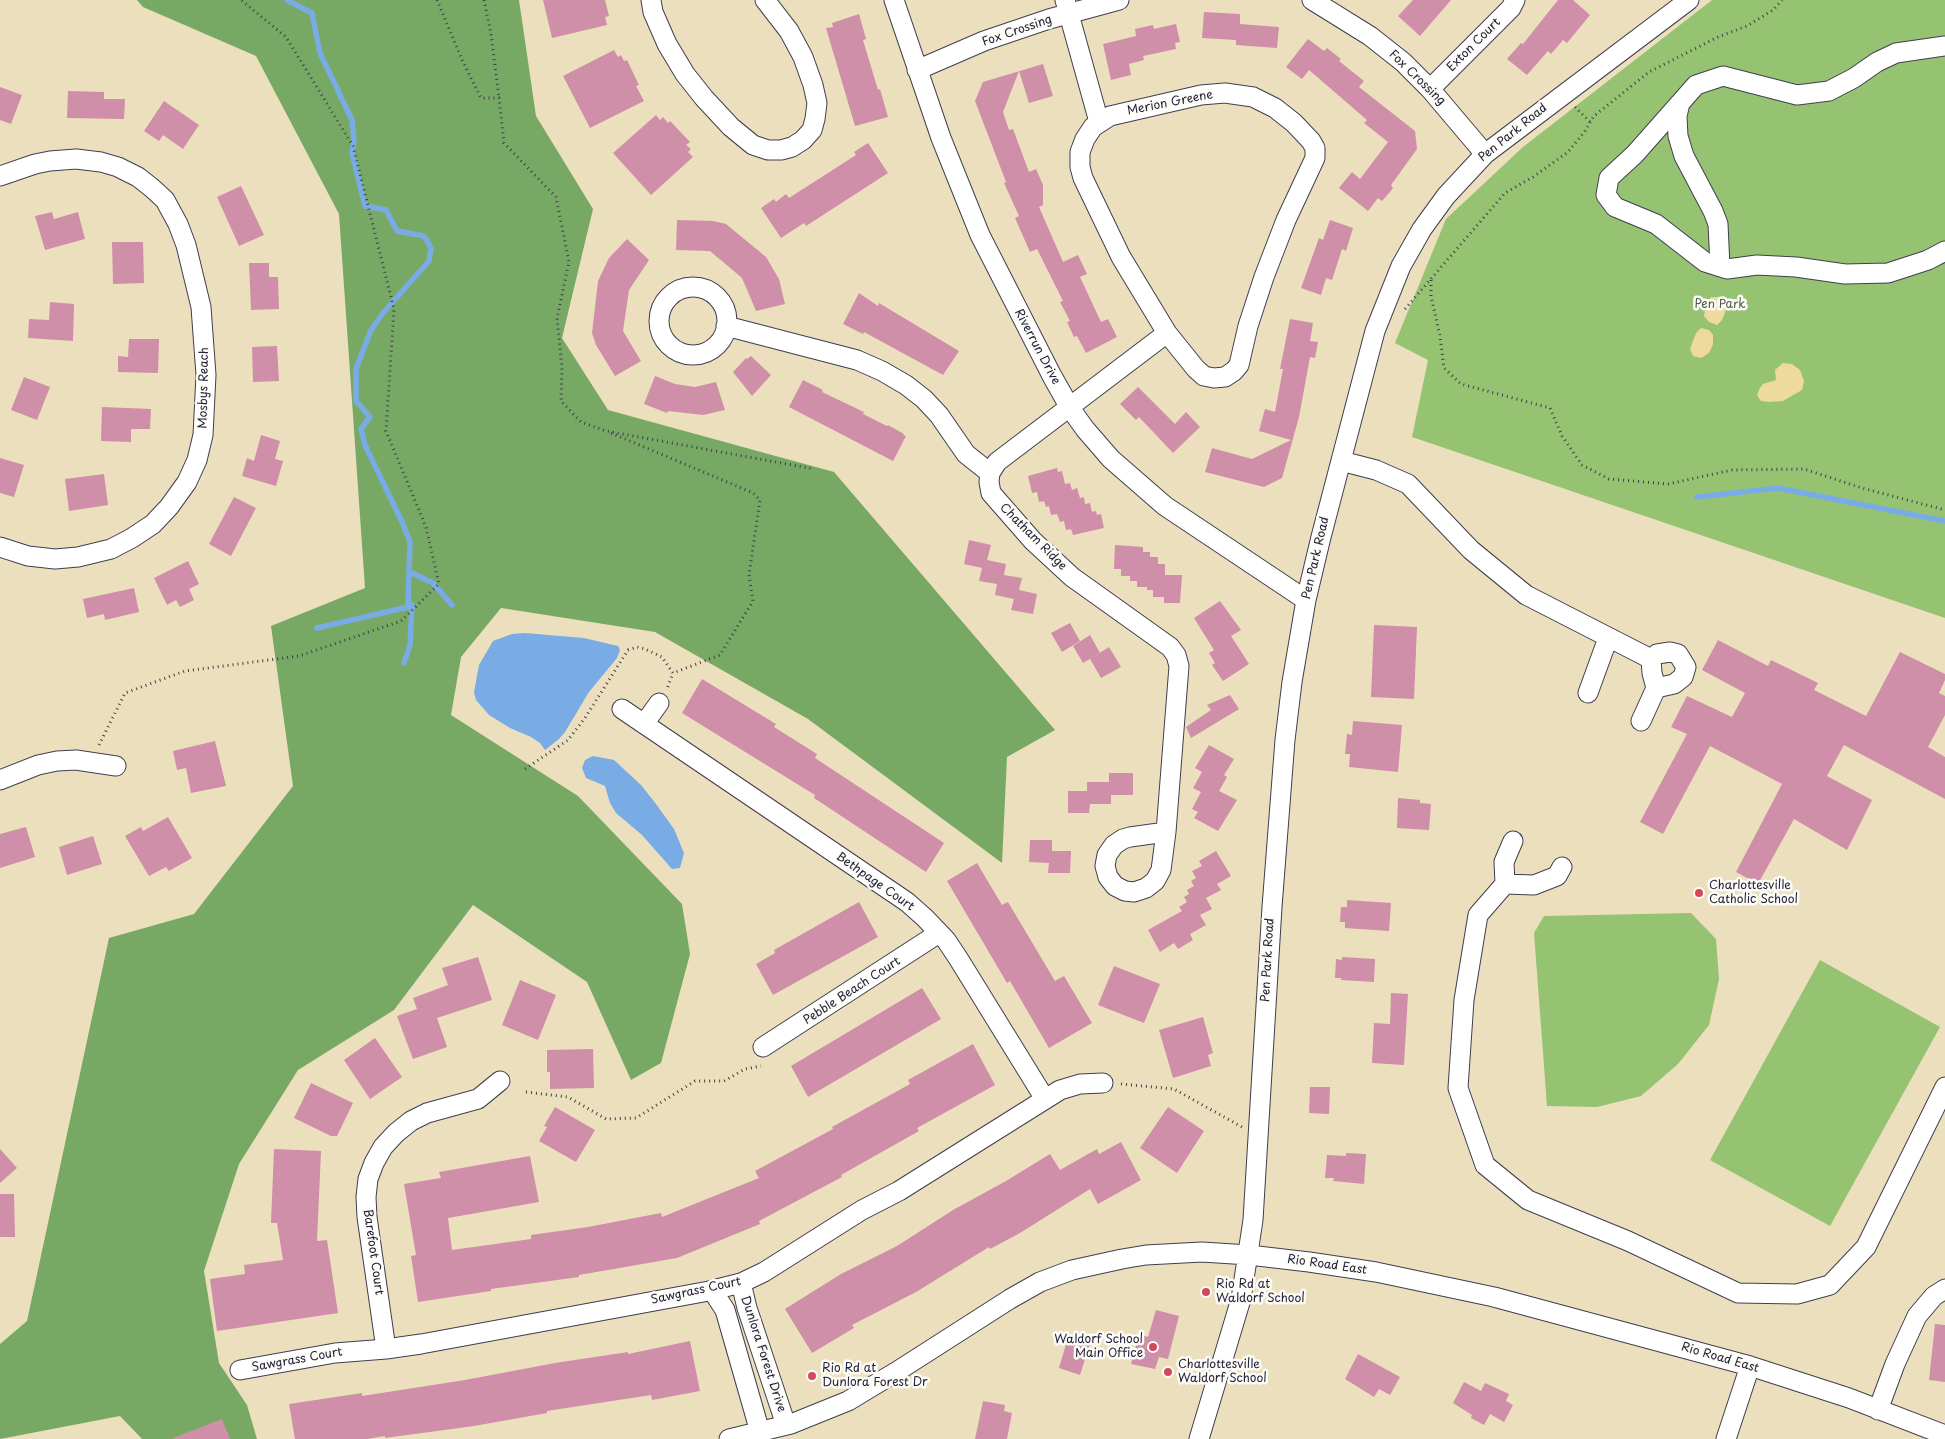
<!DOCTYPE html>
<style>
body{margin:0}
canvas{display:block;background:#ecdfbd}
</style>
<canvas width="1945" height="1439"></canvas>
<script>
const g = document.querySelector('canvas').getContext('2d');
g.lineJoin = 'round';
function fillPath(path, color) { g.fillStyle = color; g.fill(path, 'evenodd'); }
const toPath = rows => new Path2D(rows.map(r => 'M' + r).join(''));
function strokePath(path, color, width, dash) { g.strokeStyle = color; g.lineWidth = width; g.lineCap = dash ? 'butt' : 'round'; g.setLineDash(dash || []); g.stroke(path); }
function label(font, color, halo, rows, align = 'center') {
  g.font = font + ' "Playpen Sans",sans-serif'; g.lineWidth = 5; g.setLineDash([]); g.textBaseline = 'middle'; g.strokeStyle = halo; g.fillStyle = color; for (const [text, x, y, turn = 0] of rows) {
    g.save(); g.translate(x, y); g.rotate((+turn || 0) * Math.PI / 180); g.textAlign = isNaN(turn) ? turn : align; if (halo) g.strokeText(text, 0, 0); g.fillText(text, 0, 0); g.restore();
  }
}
fillPath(toPath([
 [1712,0,1945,0,1945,618,1412,437,1428,360,1395,343,1446,219,1523,147],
 [1691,913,1716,939,1719,979,1709,1025,1678,1064,1641,1096,1597,1107,1547,1106,1534,933,1544,916],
 [1820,960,1940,1027,1830,1226,1710,1160]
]), '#96c372');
fillPath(toPath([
 [137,0,519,0,536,116,593,209,562,338,608,410,834,472,1055,730,1007,757,1002,863,808,719,655,632,501,608,461,657,451,715,578,796,682,904,690,954,661,1063,631,1080,587,982,473,905,394,1010,298,1070,239,1164,204,1271,219,1363,247,1405,257,1439,142,1439,120,1416,0,1439,0,1344,27,1321,109,938,194,914,293,786,271,626,365,588,339,214,256,56,143,7]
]), '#78a964');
fillPath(toPath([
 [1711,297,1720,297,1725,302,1726,310,1722,320,1717,325,1709,322,1704,316,1706,305],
 [1701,328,1709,330,1713,335,1713,344,1709,353,1701,358,1693,356,1690,349,1696,333],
 [1783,363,1792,364,1800,370,1804,381,1802,390,1783,401,1769,402,1761,401,1757,395,1760,388,1763,384,1776,380,1775,370]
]), '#eeda9e');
fillPath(toPath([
 [525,633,584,638,618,646,620,650,617,658,589,692,565,732,559,739,545,750,540,743,531,737,510,728,489,715,476,700,474,692,479,665,493,641,512,634],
 [593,756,614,760,641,785,656,804,674,829,684,853,680,868,672,869,642,835,616,813,610,803,605,786,586,778,582,768,585,760]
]), '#79abe5');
strokePath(toPath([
 [287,0,312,13,320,53,352,120,354,140,352,153,365,206,386,210,397,231,424,236,431,248,429,261,383,313,371,330,356,369,356,401,370,417,361,429,365,445,403,524,410,542,408,607,317,628],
 [1697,497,1778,488,1945,521],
 [410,572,433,583,452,605],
 [404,663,410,645,412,605,409,606]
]), '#79abe5', 5.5);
fillPath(toPath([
 [543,0,605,0,609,16,605,17,607,25,552,38],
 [1413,0,1451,0,1420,36,1398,16],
 [1558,0,1573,0,1590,15,1567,43,1563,40,1551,54,1548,51,1527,75,1507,59,1521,43,1523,44],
 [1204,12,1240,14,1240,24,1279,27,1277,48,1236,45,1236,40,1202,38],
 [859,14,866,39,863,40,878,90,880,89,888,117,855,126,826,28,833,27,832,23],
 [1176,24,1180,42,1175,43,1176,49,1143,56,1144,60,1129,64,1131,75,1111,80,1103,44,1136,36,1135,29,1153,25,1154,29],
 [1308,39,1324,51,1327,48,1341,59,1339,61,1364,81,1359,87,1415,131,1417,149,1391,185,1393,188,1389,193,1382,201,1378,198,1368,211,1339,188,1352,172,1360,179,1388,142,1364,123,1367,120,1309,70,1302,79,1286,67],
 [614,50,618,57,621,55,624,61,627,60,639,85,636,86,644,101,590,128,563,76],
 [1043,64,1053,96,1029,103,1019,71,1003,112,1009,130,1013,129,1029,172,1036,169,1043,185,1043,205,1039,207,1063,262,1078,255,1087,274,1080,277,1101,322,1108,319,1117,337,1086,353,1077,336,1074,337,1067,322,1070,321,1060,302,1063,301,1037,249,1030,252,1015,218,1019,216,1004,183,1006,182,975,101,983,82],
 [0,87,22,95,11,124,0,120],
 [68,91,104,92,104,99,125,99,124,119,67,118],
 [164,101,199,125,183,149,163,135,159,141,144,131],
 [656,115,660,120,663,117,668,123,670,121,690,142,686,145,691,149,688,152,693,157,651,195,613,153],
 [868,143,888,173,806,226,804,223,781,238,761,208,774,199,776,202,786,194,789,198,856,155,854,152],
 [241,186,264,235,239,246,217,197],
 [52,212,54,219,78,212,85,239,45,250,35,216],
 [677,220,713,221,726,224,766,257,779,279,785,304,756,311,742,278,710,251,676,250],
 [1330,220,1353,228,1346,251,1342,249,1332,280,1326,278,1321,295,1301,288,1319,238,1323,240],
 [627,239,649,260,629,290,623,331,641,361,615,376,596,345,592,333,598,281,609,258],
 [112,242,143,242,144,283,113,284],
 [249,263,269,263,269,277,278,277,279,309,251,310],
 [859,293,878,306,879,303,959,351,943,375,864,332,863,334,843,324],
 [50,302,74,304,73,341,28,338,29,319,49,320],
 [1290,319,1313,323,1310,341,1318,342,1315,358,1310,357,1299,417,1282,478,1264,487,1205,472,1212,448,1252,459,1291,440,1259,431,1265,409,1275,412,1283,369,1280,369],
 [129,339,159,339,158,373,118,372,118,356,128,357],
 [277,346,279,381,253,382,252,347],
 [751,356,771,375,752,396,733,372,746,358,747,359],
 [655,376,675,384,695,387,716,382,725,410,703,415,668,411,667,413,644,404],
 [24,377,50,387,37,420,11,410],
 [803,380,823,390,822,392,864,412,863,414,887,426,888,425,904,434,903,435,906,436,893,461,789,407],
 [1138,387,1175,424,1186,412,1200,427,1173,453,1139,417,1136,420,1120,404],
 [102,407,151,409,150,429,131,429,131,442,101,441],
 [261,435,280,441,275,459,283,461,276,486,242,476,247,458,254,461],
 [0,458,24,465,14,497,0,493],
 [1057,468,1058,472,1062,471,1065,484,1070,483,1072,490,1077,488,1080,498,1084,497,1085,504,1090,503,1092,512,1096,511,1097,515,1101,514,1104,528,1073,535,1071,529,1066,530,1064,521,1060,522,1057,514,1051,515,1049,506,1046,507,1044,501,1039,502,1037,492,1032,493,1028,476],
 [104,474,108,505,69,511,65,479],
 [234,497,256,508,231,556,209,544],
 [969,540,991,545,987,560,1006,564,1004,575,1022,578,1019,590,1037,594,1033,614,1011,610,1014,599,995,595,997,584,979,581,982,568,964,564],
 [1115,545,1143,547,1143,552,1150,552,1150,557,1158,557,1158,564,1165,564,1165,575,1182,575,1180,603,1164,603,1164,597,1153,597,1153,590,1147,590,1147,587,1137,587,1137,581,1130,581,1130,576,1121,576,1121,569,1114,569],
 [188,561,199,584,189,589,194,600,180,607,176,600,167,605,154,578],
 [134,588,139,612,105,620,104,614,87,618,83,599],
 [1220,601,1241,630,1231,636,1249,664,1223,681,1212,665,1215,663,1209,653,1214,650,1194,618],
 [1070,623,1080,641,1062,652,1051,633],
 [1374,625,1417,627,1414,699,1371,697],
 [1090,635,1100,653,1083,663,1073,646],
 [1718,640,1768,666,1771,660,1818,683,1814,690,1866,716,1900,652,1945,674,1945,680,1939,693,1945,696,1945,715,1928,747,1945,757,1945,799,1844,745,1827,776,1872,800,1847,850,1794,819,1758,884,1736,872,1782,784,1710,746,1663,834,1640,822,1687,734,1671,727,1687,696,1732,717,1745,693,1702,670],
 [1109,647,1121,667,1101,678,1090,659],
 [702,679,776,724,774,727,817,754,815,758,944,843,926,872,814,798,815,795,682,713],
 [1230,695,1239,709,1191,738,1186,727,1211,710,1207,705],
 [1353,721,1402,725,1398,772,1349,767,1350,754,1345,754,1347,734,1352,735],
 [215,741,226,786,191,793,186,768,177,770,173,751],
 [1209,745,1234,759,1224,775,1227,777,1219,791,1237,800,1218,831,1194,818,1198,812,1192,809,1201,792,1193,788,1202,772,1195,768],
 [1109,773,1133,773,1133,795,1111,795,1111,804,1090,804,1089,813,1068,813,1068,791,1087,791,1087,782,1109,782],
 [1398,798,1420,800,1420,803,1431,804,1429,830,1397,828],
 [168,817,192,858,169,871,166,867,149,876,125,836,141,827,143,831],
 [26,827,35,857,0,868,0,834],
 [93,836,102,864,67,875,59,847],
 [1030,840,1052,840,1052,851,1071,851,1070,873,1048,873,1049,863,1029,862],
 [1216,851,1231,876,1217,884,1221,890,1206,898,1212,909,1200,915,1206,925,1190,934,1193,940,1178,949,1174,943,1160,952,1148,930,1182,911,1179,907,1187,902,1184,897,1189,894,1187,890,1194,886,1191,881,1196,878,1192,871,1202,866,1199,861],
 [977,863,1002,905,1008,902,1055,981,1064,976,1092,1023,1049,1048,1010,981,1007,983,947,881],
 [1347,900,1391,903,1389,931,1345,928,1345,922,1340,922,1341,907,1347,907],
 [859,902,878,937,773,995,756,964,775,953,774,950],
 [478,957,492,1000,437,1018,447,1047,413,1059,397,1016,417,1009,413,998,448,985,442,968],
 [1342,957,1375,959,1374,982,1341,980,1341,978,1335,978,1336,959,1342,960],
 [1114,966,1160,984,1144,1023,1098,1005],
 [520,980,556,995,538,1040,502,1025],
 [922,988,941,1019,808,1097,791,1066],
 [1391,993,1408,994,1404,1065,1372,1063,1374,1023,1390,1024],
 [1203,1017,1213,1053,1208,1055,1211,1066,1173,1078,1159,1030],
 [375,1038,402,1077,370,1099,344,1060],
 [973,1044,995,1085,917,1128,919,1131,841,1175,842,1177,759,1221,760,1224,677,1258,579,1275,579,1277,491,1289,491,1291,418,1302,411,1256,416,1255,404,1184,441,1178,439,1172,530,1156,539,1202,448,1218,452,1250,531,1239,531,1235,588,1227,661,1213,662,1217,759,1178,755,1171,833,1129,832,1127,910,1084,908,1080],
 [593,1049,594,1088,550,1089,550,1072,547,1072,547,1050],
 [311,1083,353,1103,337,1136,331,1136,294,1118],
 [1310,1087,1330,1087,1329,1114,1309,1113],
 [555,1107,595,1130,576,1162,539,1141,547,1127,544,1126],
 [1168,1107,1204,1131,1177,1173,1140,1148],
 [1121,1142,1141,1180,1098,1204,1090,1189,1020,1233,990,1249,989,1247,916,1292,852,1325,854,1328,812,1353,785,1309,841,1274,897,1246,953,1210,1006,1181,1050,1154,1060,1170,1097,1149,1099,1154],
 [0,1149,17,1168,0,1183],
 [274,1149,321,1151,317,1241,327,1240,338,1313,217,1331,210,1279,245,1274,244,1265,283,1260,277,1223,271,1223],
 [1346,1153,1366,1154,1364,1184,1333,1181,1334,1178,1325,1178,1327,1155,1346,1156],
 [0,1194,14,1194,15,1237,0,1237],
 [1156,1310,1179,1316,1168,1359,1159,1357,1155,1369,1131,1364,1139,1334,1148,1337],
 [1935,1324,1945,1325,1945,1382,1929,1380],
 [1069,1334,1091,1340,1080,1375,1059,1368],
 [690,1341,700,1391,652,1400,651,1395,547,1411,547,1413,474,1426,385,1438,385,1436,367,1439,295,1439,289,1404,362,1393,362,1396,465,1380,555,1363,628,1352,628,1354],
 [1358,1354,1400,1377,1390,1395,1379,1389,1374,1397,1345,1379],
 [1464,1382,1481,1391,1485,1383,1509,1394,1506,1401,1513,1405,1504,1422,1490,1414,1484,1425,1471,1418,1472,1415,1453,1403],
 [983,1401,1005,1405,1004,1411,1012,1413,1007,1439,975,1439],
 [222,1419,230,1439,173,1439,173,1438]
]), '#cf8fa8');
const minor = toPath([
 [651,0,653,12,667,44,685,74,704,98,731,127,753,145,768,150,781,150,792,147,803,140,812,130,815,119,817,103,813,85,803,57,789,31,765,0],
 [894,0,941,138,980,235,1052,376,1070,408,1085,429,1111,459,1165,506,1306,600],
 [1065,0,1099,122],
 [1312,0,1370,36,1403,62,1430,89,1485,154],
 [1945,46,1896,53,1877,62,1854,78,1829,91,1797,95,1723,76,1696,85,1635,154,1609,178,1606,195,1615,207,1656,224,1705,262,1727,269,1757,265,1796,267,1845,274,1888,273,1928,260,1945,251],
 [917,70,984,41,1049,19,1119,0],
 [1430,89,1511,8,1515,0],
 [1225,93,1253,97,1275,108,1294,123,1311,141,1315,148,1315,158,1286,220,1264,277,1248,326,1239,365,1234,371,1225,377,1214,378,1204,376,1196,369,1167,333,1121,257,1083,178,1080,167,1080,152,1085,139,1093,127,1110,116,1201,95,1225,93],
 [1680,103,1677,116,1678,136,1684,156,1713,211,1718,224,1720,267],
 [0,176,35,164,50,161,76,159,101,162,118,167,138,177,152,188,165,200,178,224,186,245,201,307,206,375,203,435,197,460,187,482,169,507,153,524,132,538,111,549,78,557,55,559,28,556,0,547],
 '659 321a34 34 0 1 1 68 0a34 34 0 1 1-68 0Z',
 [726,326,857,360,882,371,906,385,924,399,939,415,966,454,990,473,989,482,991,493,1033,541,1072,577,1170,647,1176,655,1179,666,1166,832],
 [1341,461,1376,470,1408,484,1471,550,1526,595,1651,659],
 [990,473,997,462,1167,333],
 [1588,693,1608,638],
 [622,709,907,902,925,918,946,940,958,958,1045,1099],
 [1641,721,1656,688,1674,684,1683,677,1686,667,1678,654,1670,652,1657,654,1651,659,1652,673,1656,688],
 [644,724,659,703],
 [0,780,38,765,57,761,76,760,116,766],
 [1166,832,1161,870,1155,881,1146,888,1134,892,1125,891,1115,886,1108,877,1105,866,1107,855,1114,845,1123,839,1130,837,1166,832],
 [1513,841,1504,862,1505,884,1534,885,1557,876,1562,867],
 [1505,884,1478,915,1464,1000,1458,1088,1485,1165,1528,1200,1628,1241,1738,1293,1797,1294,1830,1285,1866,1247,1945,1087],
 [763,1047,939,933],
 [741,1283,747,1308,786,1425],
 [712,1290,725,1310,760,1432],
 [386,1349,367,1217,366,1197,368,1179,374,1163,383,1147,396,1133,411,1121,427,1113,478,1099,500,1081],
 [240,1370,335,1353,386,1349,421,1344,709,1291,741,1283,764,1272,862,1210,899,1191,1060,1090,1080,1084,1103,1083],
 [1878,1410,1895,1364,1917,1316,1934,1296,1945,1289],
 [729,1439,791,1424,848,1401,896,1372,1010,1299,1040,1282,1072,1270,1122,1259,1146,1255,1202,1252,1249,1255,1309,1262,1376,1272,1494,1297,1750,1366,1849,1398,1945,1435],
 [1199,1439,1241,1299,1253,1220,1272,907,1285,740,1292,682,1306,600,1321,537,1375,331,1401,266,1422,229,1446,196,1485,154,1689,0],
 [1726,1439,1750,1366]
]);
strokePath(minor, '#403e4e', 21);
strokePath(toPath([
 [437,0,463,62,481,98,499,98,504,143,556,197,569,262,557,318,562,367,561,401,581,422,606,431,814,469],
 [484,0,491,34,499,98],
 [1575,107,1590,122],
 [1431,280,1431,296,1440,336,1444,368,1461,384,1550,408,1562,436,1582,465,1609,479,1668,484,1732,470,1804,469,1862,488,1945,510],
 [1405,309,1505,193,1533,177,1568,152,1585,131,1594,116,1649,72,1718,37,1747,26,1773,10,1782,0],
 [611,433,753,493,760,500,749,575,753,601,720,655,673,673],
 [99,745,125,693,185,671,299,656,401,621,439,584,426,527,386,431,394,309,353,146,286,37,241,0],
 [525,769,568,740,585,718,628,650,637,647,645,649,662,657,673,673,667,689],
 [1121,1084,1174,1089,1242,1127],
 [526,1092,568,1097,606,1119,636,1118,695,1081,724,1081,745,1069,761,1066]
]), '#403e4e', 3, [1, 4]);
strokePath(minor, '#fff', 19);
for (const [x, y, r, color] of [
 [1699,893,5,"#d1495b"],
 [1206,1292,5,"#d1495b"],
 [1153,1347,5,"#d1495b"],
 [1168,1372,5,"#d1495b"],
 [812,1376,5,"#d1495b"]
]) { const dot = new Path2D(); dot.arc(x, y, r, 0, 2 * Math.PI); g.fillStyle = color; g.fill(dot); strokePath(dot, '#fdfcf7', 2); }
label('12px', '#22223b', '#fdfcf7', [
 ["Fox Crossing",1017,31,-19],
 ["Exton Court",1474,45,-45],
 ["Fox Crossing",1417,78,44],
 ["Merion Greene",1170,103,-11],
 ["Pen Park Road",1513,133,-39],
 ["Riverrun Drive",1037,347,62],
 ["Mosbys Reach",204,388,-89],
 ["Chatham Ridge",1033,537,45],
 ["Pen Park Road",1316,558,-77],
 ["Bethpage Court",875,882,35],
 ["Pen Park Road",1268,960,-87],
 ["Pebble Beach Court",852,991,-33],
 ["Barefoot Court",373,1252,82],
 ["Rio Road East",1327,1265,8],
 ["Sawgrass Court",696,1291,-12],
 ["Dunlora Forest Drive",763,1354,72],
 ["Rio Road East",1720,1358,16],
 ["Sawgrass Court",297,1360,-10]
]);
label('12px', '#4b5a4e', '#fdfcf7', [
 ["Pen Park",1720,305]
]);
label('12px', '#22223b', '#fdfcf7', [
 ["Charlottesville",1709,886],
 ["Catholic School",1709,900],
 ["Rio Rd at",1216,1285],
 ["Waldorf School",1216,1299],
 ["Waldorf School",1143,1340,"right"],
 ["Main Office",1143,1354,"right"],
 ["Charlottesville",1178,1365],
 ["Waldorf School",1178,1379],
 ["Rio Rd at",822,1369],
 ["Dunlora Forest Dr",822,1383]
], 'left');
</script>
